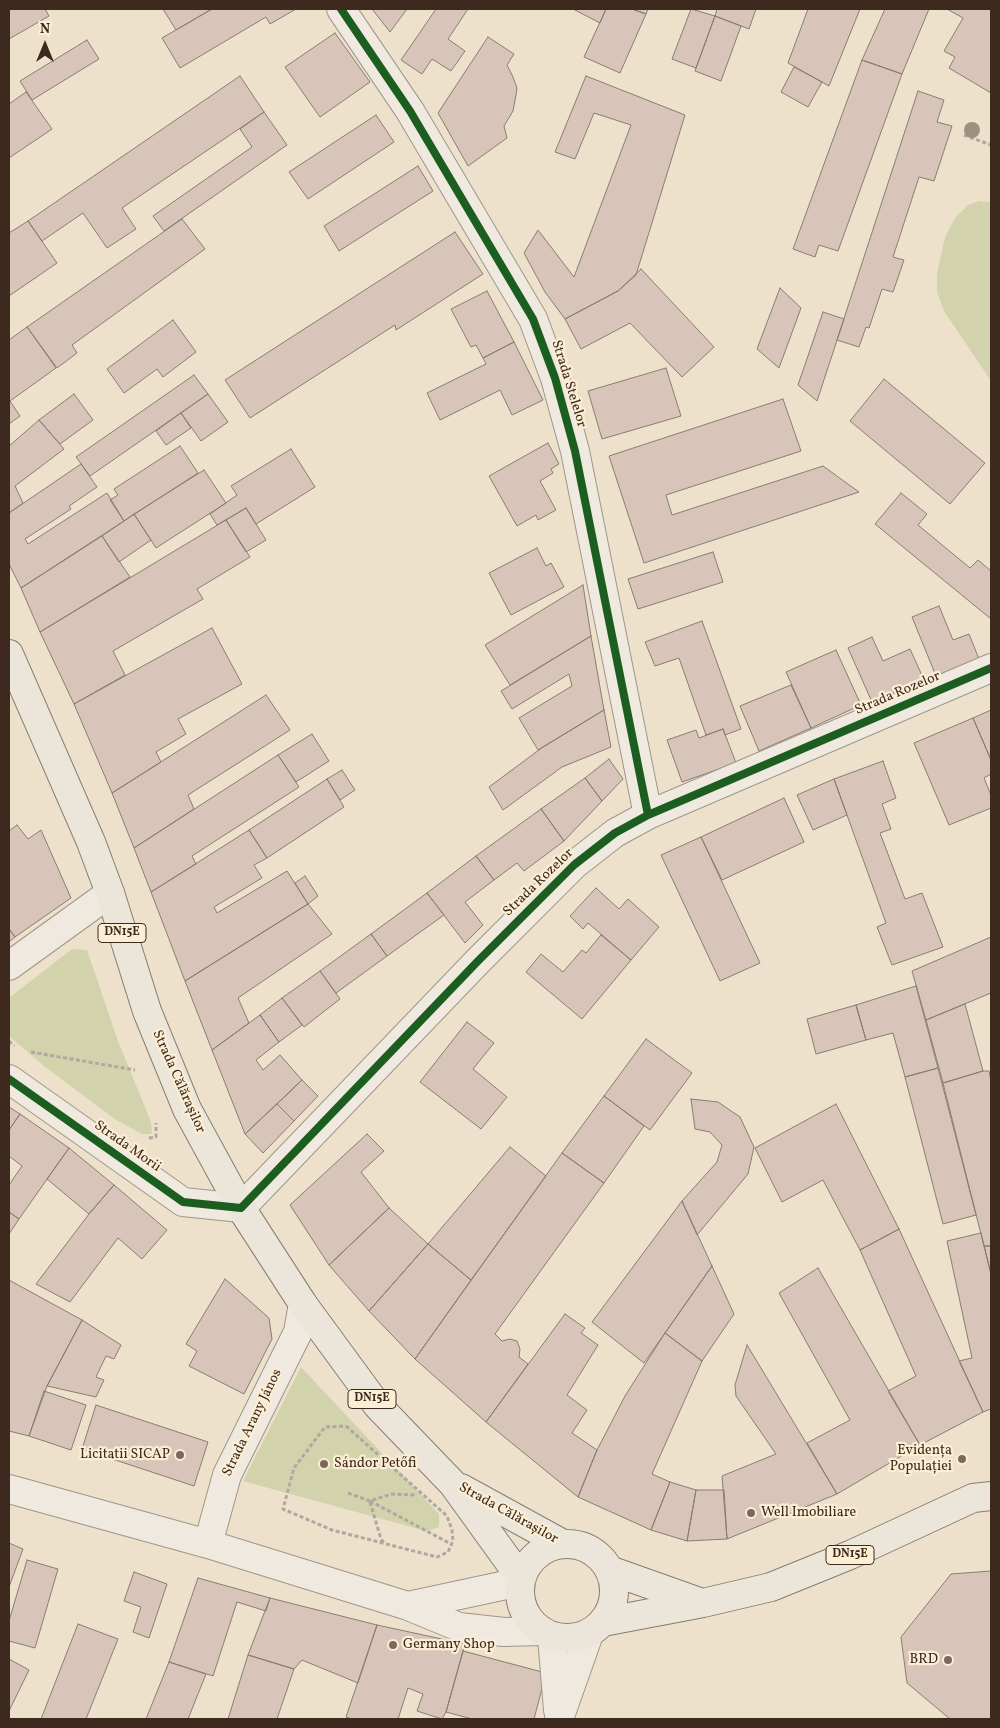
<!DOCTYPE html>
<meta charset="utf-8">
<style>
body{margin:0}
#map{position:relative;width:1000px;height:1728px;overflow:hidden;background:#ede1cc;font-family:Vollkorn,serif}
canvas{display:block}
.frame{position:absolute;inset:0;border:10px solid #3e291e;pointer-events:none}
.north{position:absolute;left:20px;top:20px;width:50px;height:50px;-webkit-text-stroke:4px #fceed5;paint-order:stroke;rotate:0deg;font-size:14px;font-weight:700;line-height:20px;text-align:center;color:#3e291e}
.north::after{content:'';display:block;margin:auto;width:18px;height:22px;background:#3e291e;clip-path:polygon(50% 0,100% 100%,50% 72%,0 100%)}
</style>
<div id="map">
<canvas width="1000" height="1728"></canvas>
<div class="frame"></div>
<div class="north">N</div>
</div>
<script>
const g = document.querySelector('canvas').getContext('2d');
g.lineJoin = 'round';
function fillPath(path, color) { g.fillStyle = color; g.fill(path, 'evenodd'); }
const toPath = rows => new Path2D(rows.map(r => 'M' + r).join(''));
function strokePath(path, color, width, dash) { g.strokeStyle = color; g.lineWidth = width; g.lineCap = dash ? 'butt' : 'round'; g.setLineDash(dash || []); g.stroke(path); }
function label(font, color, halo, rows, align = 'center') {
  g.font = font + ' Vollkorn,serif'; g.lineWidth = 4.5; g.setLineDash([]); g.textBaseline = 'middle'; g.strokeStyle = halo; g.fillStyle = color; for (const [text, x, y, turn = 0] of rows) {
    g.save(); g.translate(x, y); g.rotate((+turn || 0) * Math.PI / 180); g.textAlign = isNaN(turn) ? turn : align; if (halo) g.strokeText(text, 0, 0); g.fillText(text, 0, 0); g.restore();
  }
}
fillPath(toPath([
 [979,201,991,202,991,381,944,311,937,292,937,273,945,237,955,218,968,205],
 [72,949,87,950,118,1041,151,1122,152,1134,142,1134,116,1120,44,1066,9,1036,9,998],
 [301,1367,439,1514,439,1527,426,1531,243,1481]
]), '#d2d2ad');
const building = toPath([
 [9,9,45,9,49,16,9,39,9,9],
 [163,9,212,9,176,30,163,9],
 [212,9,296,9,270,24,266,17,180,68,162,38,212,9],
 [372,9,407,9,390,32,372,9],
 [436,9,468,9,448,39,465,51,451,71,432,59,422,74,401,60,436,9],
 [573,9,606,9,600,23,573,9],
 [606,9,632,9,646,14,620,73,584,57,606,9],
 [632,9,648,9,646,14,632,9],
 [691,9,715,16,696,68,672,59,691,9],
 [717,9,756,9,749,29,715,16,717,9],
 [808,9,860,9,829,86,788,63,808,9],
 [885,9,929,9,902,74,862,60,885,9],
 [947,9,991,9,991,93,949,68,955,57,944,51,963,18,947,9],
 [715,16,741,26,721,81,695,71,715,16],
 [335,33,370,82,320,117,285,67,335,33],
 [488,37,514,54,507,65,513,77,517,88,516,95,513,111,504,126,507,138,468,166,438,113,488,37],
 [87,40,99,59,32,100,20,81,87,40],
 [862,60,902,74,838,251,819,245,815,257,793,249,862,60],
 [794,67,822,82,808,107,781,92,794,67],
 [240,76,264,112,122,208,136,229,107,248,83,213,42,241,28,221,240,76],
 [586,76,685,115,636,275,618,291,565,319,545,292,524,253,538,230,574,277,631,125,594,113,575,159,555,152,586,76],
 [918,91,944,100,937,122,952,126,934,181,919,177,893,257,904,260,893,292,882,289,869,328,866,327,859,347,837,340,918,91],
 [26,92,52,129,9,158,9,104,26,92],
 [264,112,287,145,164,231,153,216,252,147,240,129,264,112],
 [376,115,394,142,308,199,289,172,376,115],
 [418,166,433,191,339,251,324,226,418,166],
 [182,219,205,249,72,345,77,353,57,368,27,327,182,219],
 [28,221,57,263,9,296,9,233,28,221],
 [455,232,483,274,396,330,395,325,250,418,225,380,455,232],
 [641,269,714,347,682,377,630,323,581,349,565,319,618,291,641,269],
 [780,288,801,308,779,368,757,349,780,288],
 [487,291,514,342,483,358,476,345,471,347,451,309,487,291],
 [823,312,844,319,817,401,798,385,823,312],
 [173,320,196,352,163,377,157,369,124,393,107,369,173,320],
 [27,327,56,368,10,401,20,416,9,424,9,340,27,327],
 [514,342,543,400,512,415,500,390,440,420,427,393,486,364,483,358,514,342],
 [666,368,681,416,602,439,588,391,666,368],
 [194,375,208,394,90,476,76,457,194,375],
 [884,379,985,463,950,504,850,421,884,379],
 [74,394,93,420,60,444,39,420,74,394],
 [208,394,228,422,201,441,181,413,208,394],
 [783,399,801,451,666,495,672,515,823,466,859,492,644,563,609,456,783,399],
 [181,413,191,428,166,445,156,431,181,413],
 [39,420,64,449,15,486,23,503,9,513,9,446,39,420],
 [548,443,559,464,551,469,553,473,540,481,556,510,538,520,536,515,517,526,489,476,548,443],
 [180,446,198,473,124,521,110,500,118,495,114,489,180,446],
 [291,449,315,487,256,524,246,508,217,525,210,514,237,495,231,486,291,449],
 [81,464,97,487,69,506,71,509,25,539,28,544,107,493,124,521,21,588,9,564,9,513,81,464],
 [204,470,226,503,156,548,134,514,204,470],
 [901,493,927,514,918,525,970,568,978,560,991,571,991,619,875,524,901,493],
 [246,508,266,540,246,552,226,520,246,508],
 [134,514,151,540,119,562,102,536,134,514],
 [226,520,250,557,197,589,203,599,113,651,125,675,74,704,40,632,226,520],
 [102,536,130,577,40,632,21,588,102,536],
 [537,548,546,566,551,563,564,587,511,615,489,573,537,548],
 [713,552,723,582,638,609,628,579,713,552],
 [583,585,591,636,510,685,485,645,583,585],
 [939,606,953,640,969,634,979,659,936,676,912,617,939,606],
 [702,621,741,729,725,735,723,729,706,735,679,658,655,666,645,642,702,621],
 [212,628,242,684,178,719,186,734,156,752,161,762,112,793,74,704,212,628],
 [591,636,604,710,538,750,519,718,572,686,569,674,512,709,501,691,591,636],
 [872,637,883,661,910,649,924,680,872,702,848,648,872,637],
 [836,650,861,705,811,728,786,672,836,650],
 [791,685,811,728,759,751,740,706,791,685],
 [266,695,290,730,188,795,194,809,134,848,112,793,266,695],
 [604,710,611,747,562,767,503,810,489,787,543,747,604,710],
 [991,710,991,760,973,718,991,710],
 [973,718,991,760,991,774,984,778,991,795,991,808,949,825,914,743,973,718],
 [723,729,736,763,682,782,667,740,696,730,699,738,723,729],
 [312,734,329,761,296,782,278,755,312,734],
 [278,755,299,787,192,856,196,864,151,892,134,848,278,755],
 [609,759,623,779,602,801,585,778,609,759],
 [883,761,896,798,882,804,891,829,880,833,905,899,922,893,943,947,892,965,877,927,886,923,834,779,883,761],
 [342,770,355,790,340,800,327,779,342,770],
 [585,778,602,801,564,841,541,809,585,778],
 [327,779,344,807,267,858,249,830,327,779],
 [834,779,847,815,813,830,797,795,834,779],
 [784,798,804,842,722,880,701,837,784,798],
 [541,809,564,841,524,871,517,863,494,880,476,856,541,809],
 [17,825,28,839,41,830,71,898,15,937,9,929,9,831,17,825],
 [249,830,267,858,254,865,262,878,214,907,217,913,287,871,308,904,185,981,151,892,249,830],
 [701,837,760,963,720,981,661,855,701,837],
 [476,856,494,880,465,902,483,925,465,943,427,893,476,856],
 [305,876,318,896,308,904,295,883,305,876],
 [596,888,619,909,628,899,659,927,631,960,588,923,583,929,570,916,596,888],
 [427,893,444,915,387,956,371,934,427,893],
 [308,904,332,934,238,998,249,1023,212,1050,185,981,308,904],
 [9,929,15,937,9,942,9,929],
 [371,934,387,956,336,993,320,971,371,934],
 [601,935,631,960,582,1019,526,972,541,954,563,972,582,950,586,953,601,935],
 [991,937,991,993,926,1020,912,971,991,937],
 [320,971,340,999,304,1027,282,998,320,971],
 [916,986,938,1068,905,1077,893,1033,866,1040,856,1005,916,986],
 [282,998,302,1025,279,1042,260,1015,282,998],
 [965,1004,983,1071,943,1083,926,1020,965,1004],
 [856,1005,866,1040,816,1054,807,1019,856,1005],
 [260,1015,279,1042,256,1060,263,1070,280,1055,302,1080,245,1134,212,1050,260,1015],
 [467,1022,494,1043,473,1069,507,1097,481,1129,420,1082,467,1022],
 [646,1039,692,1073,650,1130,604,1096,646,1039],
 [938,1068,976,1215,943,1224,905,1077,938,1068],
 [983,1071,989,1071,991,1081,991,1246,984,1246,943,1083,983,1071],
 [302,1080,318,1096,294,1121,277,1104,302,1080],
 [604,1096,644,1126,604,1183,562,1153,604,1096],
 [691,1099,718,1102,740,1117,754,1147,748,1174,697,1235,682,1201,717,1162,722,1145,710,1132,695,1129,691,1099],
 [277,1104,294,1121,263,1153,245,1134,277,1104],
 [836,1104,899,1229,860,1250,823,1180,782,1202,755,1148,836,1104],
 [9,1107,20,1114,9,1130,9,1107],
 [20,1114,69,1148,19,1219,9,1212,9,1185,22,1166,9,1156,9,1130,20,1114],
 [367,1134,384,1151,361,1172,389,1208,329,1265,290,1205,367,1134],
 [510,1147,546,1176,471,1280,428,1244,510,1147],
 [69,1148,114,1185,89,1214,47,1179,69,1148],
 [562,1153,604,1183,495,1334,502,1341,510,1339,517,1341,520,1349,519,1357,528,1364,486,1422,415,1359,562,1153],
 [114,1185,167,1230,142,1259,118,1238,70,1302,36,1284,89,1214,114,1185],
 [682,1201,712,1266,644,1363,592,1322,682,1201],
 [389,1208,428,1244,369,1311,329,1265,389,1208],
 [9,1212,19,1219,9,1234,9,1212],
 [899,1229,983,1412,920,1445,888,1391,916,1376,860,1250,899,1229],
 [981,1233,991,1274,991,1409,983,1412,959,1361,972,1358,947,1241,981,1233],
 [428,1244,471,1280,415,1359,369,1311,428,1244],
 [984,1246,991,1246,991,1274,984,1246],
 [712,1266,734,1314,702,1361,665,1333,712,1266],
 [818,1268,920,1445,837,1494,807,1443,850,1420,779,1293,818,1268],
 [225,1279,269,1318,272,1339,244,1394,189,1366,197,1351,186,1344,225,1279],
 [9,1280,82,1320,47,1386,29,1436,9,1431,9,1280],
 [565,1314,585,1328,581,1333,598,1345,567,1395,587,1410,572,1433,597,1450,578,1497,486,1422,565,1314],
 [82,1320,121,1345,114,1359,106,1356,96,1377,104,1380,96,1397,47,1386,82,1320],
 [665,1333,702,1361,652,1474,670,1482,651,1530,578,1497,597,1450,625,1396,665,1333],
 [747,1345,837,1494,727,1539,722,1476,776,1454,736,1396,735,1385,747,1345],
 [44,1391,86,1405,71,1450,29,1436,44,1391],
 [96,1405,208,1442,194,1486,82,1449,96,1405],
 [670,1482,696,1490,687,1541,651,1530,670,1482],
 [696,1490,724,1490,727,1539,687,1541,696,1490],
 [9,1543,23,1549,9,1587,9,1543],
 [27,1560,58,1569,35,1648,9,1641,9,1621,27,1560],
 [991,1571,991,1719,950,1719,907,1683,901,1637,951,1574,991,1571],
 [134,1572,167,1584,149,1638,133,1632,141,1607,124,1601,134,1572],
 [198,1578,270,1598,266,1611,237,1602,213,1676,169,1662,198,1578],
 [270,1598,377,1625,358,1683,302,1660,294,1669,248,1655,270,1598],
 [78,1624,118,1639,86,1719,41,1719,78,1624],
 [377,1625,465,1644,446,1712,442,1719,417,1711,423,1694,408,1688,398,1719,352,1719,346,1717,377,1625],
 [463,1651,546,1673,534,1719,472,1719,446,1712,463,1651],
 [248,1655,294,1669,277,1719,228,1719,248,1655],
 [9,1659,29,1670,9,1711,9,1659],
 [169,1662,206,1674,188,1719,146,1719,169,1662]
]);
fillPath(building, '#d8c4b8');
strokePath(building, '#877d72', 1);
const street = toPath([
 [341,9,410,111,533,319,555,378,575,451,648,815],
 [9,966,110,893],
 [9,1079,183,1202,241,1208,478,961,574,865,615,833,648,815,991,668],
 [9,1489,208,1544,408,1606,459,1627,504,1632,542,1631],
 [208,1544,227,1475,298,1332,303,1304],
 [408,1606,520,1582],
 [552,1637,558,1710],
 [559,1719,589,1634]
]);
const primary = toPath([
 [9,654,91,842,110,893,147,1011,187,1109,241,1208,303,1304,377,1405,453,1484,520,1577],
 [461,1488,563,1544],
 '520 1591a47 47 0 1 1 94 0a47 47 0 1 1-94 0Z',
 [609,1570,702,1603],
 [603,1622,703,1603,771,1587,850,1555,973,1498,991,1496]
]);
strokePath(street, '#9f9689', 30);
strokePath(primary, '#877d72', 30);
strokePath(toPath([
 [964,135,991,145],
 [9,1041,14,1046],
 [31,1052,135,1070],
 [149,1138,156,1137,156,1123],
 [346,1426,447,1516,452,1530,453,1541,448,1552,437,1557,332,1530,283,1509,294,1468,325,1427,346,1426],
 [348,1493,370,1501,391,1494,417,1495],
 [370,1501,451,1544],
 [370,1502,381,1539,384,1543]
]), '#afa8a0', 3, [4, 2.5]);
strokePath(street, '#efe9df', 28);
strokePath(primary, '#ece5d9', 28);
strokePath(toPath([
 [341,9,410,111,533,319,555,378,575,451,648,815],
 [9,1079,183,1202,241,1208,478,961,574,865,615,833,648,815,991,668]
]), '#1b5e20', 8);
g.fillStyle = '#9e917d';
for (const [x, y] of [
 [972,130]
]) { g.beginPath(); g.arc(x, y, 8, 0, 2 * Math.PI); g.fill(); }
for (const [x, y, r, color] of [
 [180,1455,5,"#7b695b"],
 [962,1459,5,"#7b695b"],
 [324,1464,5,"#7b695b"],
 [751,1513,5,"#7b695b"],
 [393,1645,5,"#7b695b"],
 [948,1660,5,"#7b695b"]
]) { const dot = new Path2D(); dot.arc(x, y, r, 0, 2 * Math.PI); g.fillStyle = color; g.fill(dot); strokePath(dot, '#fceed5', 2); }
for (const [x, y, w] of [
 [122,933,48],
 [372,1399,48],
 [850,1555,48]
]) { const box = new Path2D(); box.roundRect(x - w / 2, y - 9.5, w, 19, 4); g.fillStyle = '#fceed5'; g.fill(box); strokePath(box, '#3e291e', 1); }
label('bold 12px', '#3e291e', null, [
 ["DN15E",122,933],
 ["DN15E",372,1399],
 ["DN15E",850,1555]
]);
label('14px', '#3e291e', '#fceed5', [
 ["Strada Stelelor",568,384,73],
 ["Strada Rozelor",898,694,-23],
 ["Strada Rozelor",539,883,-44],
 ["Strada Călărașilor",178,1082,66],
 ["Strada Morii",127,1147,35],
 ["Strada Arany János",253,1423,-64],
 ["Strada Călărașilor",508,1514,29]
]);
label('14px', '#3e291e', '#fceed5', [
 ["Evidența",952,1451],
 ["Populației",952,1467],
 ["Licitatii SICAP",170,1455],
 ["Sándor Petőfi",334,1464,"left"],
 ["Well Imobiliare",761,1513,"left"],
 ["Germany Shop",403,1645,"left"],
 ["BRD",938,1660]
], 'right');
</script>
